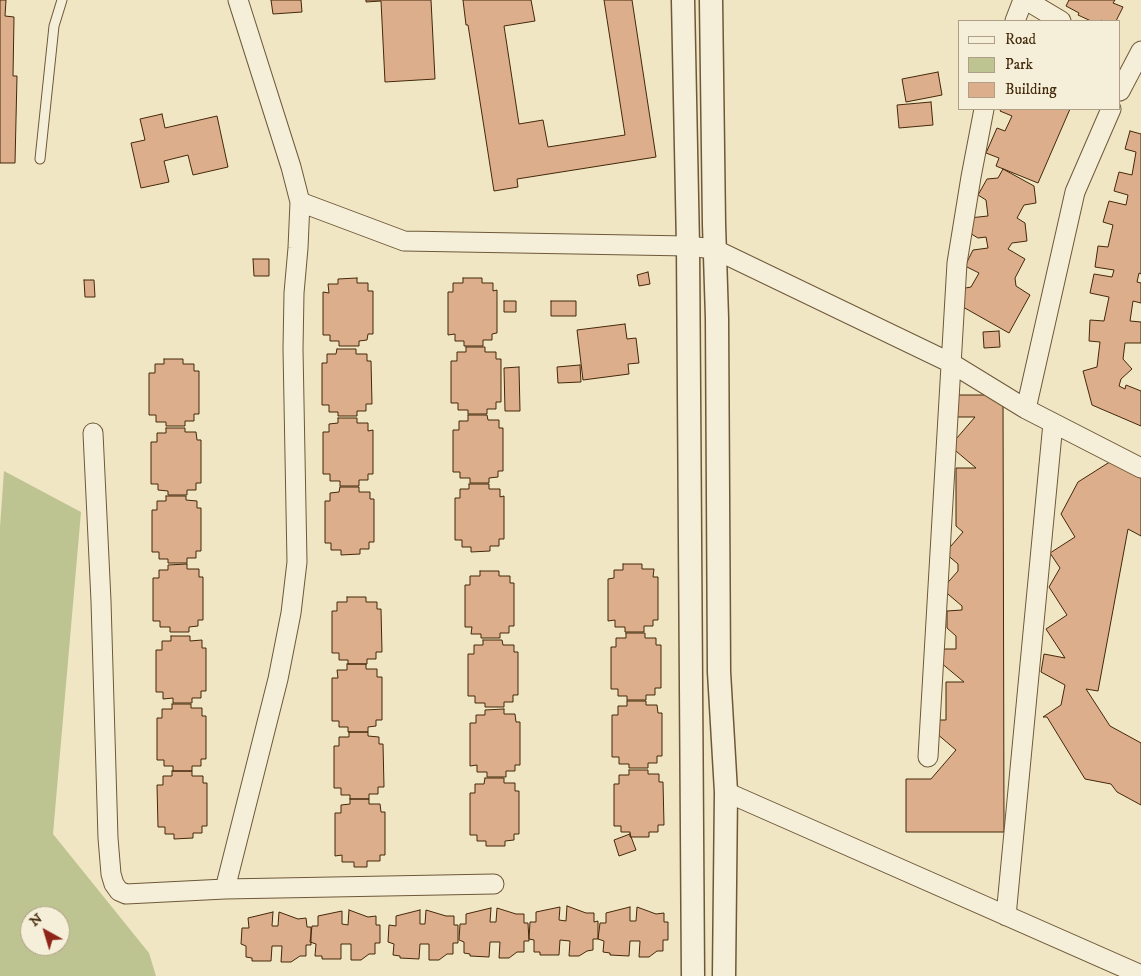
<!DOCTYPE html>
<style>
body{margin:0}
#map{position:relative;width:1141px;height:976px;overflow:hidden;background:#f0e6c4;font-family:"IM FELL DW Pica",serif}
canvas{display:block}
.legend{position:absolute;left:958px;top:20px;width:162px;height:90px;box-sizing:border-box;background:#f5efd9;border:1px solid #ae9f86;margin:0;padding:6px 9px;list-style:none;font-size:15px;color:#432809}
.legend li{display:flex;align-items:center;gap:10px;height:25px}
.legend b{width:25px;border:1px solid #ae9f86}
.north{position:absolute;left:20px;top:906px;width:50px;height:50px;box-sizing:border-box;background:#f5efd9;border:1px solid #ae9f86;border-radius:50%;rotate:321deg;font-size:14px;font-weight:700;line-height:20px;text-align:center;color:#432809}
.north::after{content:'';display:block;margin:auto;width:18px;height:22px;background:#8f2418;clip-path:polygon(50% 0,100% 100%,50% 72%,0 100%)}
</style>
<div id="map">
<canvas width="1141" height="976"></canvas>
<ul class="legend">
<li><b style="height:6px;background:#f5efd9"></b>Road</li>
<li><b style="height:14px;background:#bec491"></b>Park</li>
<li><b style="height:14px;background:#ddae8c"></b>Building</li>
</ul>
<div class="north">N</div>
</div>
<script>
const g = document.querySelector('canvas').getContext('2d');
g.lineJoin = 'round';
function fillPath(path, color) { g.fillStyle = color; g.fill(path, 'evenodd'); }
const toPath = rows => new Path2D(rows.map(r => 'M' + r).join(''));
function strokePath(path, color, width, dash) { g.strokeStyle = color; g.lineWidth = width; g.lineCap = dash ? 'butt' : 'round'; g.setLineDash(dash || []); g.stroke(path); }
fillPath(toPath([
 [4,471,81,512,53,834,149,953,156,976,0,976,0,527],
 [30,916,60,916,60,946,30,946]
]), '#bec491');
const building = toPath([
 [0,0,6,0,5,16,14,17,13,76,17,76,15,163,0,163,0,0],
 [271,0,301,0,302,12,273,14,271,0],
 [366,0,431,0,435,79,385,82,381,1,366,2,366,0],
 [463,0,531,0,535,21,504,26,519,124,543,120,548,147,625,135,604,0,632,0,656,157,517,179,518,187,494,191,468,25,466,25,463,0],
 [1069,0,1115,0,1113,3,1123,7,1116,21,1103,21,1101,20,1100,21,1091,21,1078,15,1079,13,1066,6,1069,0],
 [938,72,942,95,906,102,902,79,938,72],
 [931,102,933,125,899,128,897,105,931,102],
 [1001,109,1070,109,1038,183,996,166,999,158,986,153,997,128,1005,131,1012,116,1000,111,1001,109],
 [162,114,165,128,217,116,228,167,193,175,188,155,164,161,169,182,141,188,131,143,145,140,140,119,162,114],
 [1130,131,1141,134,1141,274,1139,273,1137,282,1141,283,1141,303,1133,301,1130,321,1141,322,1141,343,1125,343,1123,359,1132,369,1121,379,1119,386,1125,389,1126,385,1141,391,1141,426,1092,405,1083,371,1097,367,1100,342,1089,341,1090,320,1104,321,1109,297,1090,293,1094,274,1112,277,1114,270,1095,267,1098,246,1108,247,1113,225,1103,222,1109,201,1126,205,1128,195,1114,191,1119,172,1132,175,1136,152,1125,149,1130,131],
 [1003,169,1034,186,1036,203,1024,205,1017,218,1025,223,1027,241,1012,243,1008,249,1025,259,1015,278,1016,286,1030,295,1009,333,963,307,960,289,971,287,979,273,965,266,973,250,988,248,986,237,978,238,963,229,969,218,988,216,986,200,978,195,987,179,998,178,1003,169],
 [253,259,269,259,269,276,254,276,253,259],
 [648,272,650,284,639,286,637,275,648,272],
 [357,278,357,283,368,283,368,291,373,291,373,334,368,334,367,340,359,341,359,346,339,346,339,341,330,341,330,335,323,335,323,292,329,293,328,284,338,284,338,279,357,278],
 [463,278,482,278,482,283,493,283,493,291,497,290,497,333,492,334,492,340,483,340,483,346,464,346,464,341,455,341,455,334,448,335,448,292,453,292,453,283,463,283,463,278],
 [84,280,94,280,95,297,85,297,84,280],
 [504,301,516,301,516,312,504,312,504,301],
 [551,301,576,301,576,316,551,316,551,301],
 [625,324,627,339,636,338,639,363,628,364,629,374,583,380,577,330,625,324],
 [999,331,1000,347,984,348,983,332,999,331],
 [466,347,485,347,485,352,496,352,496,359,501,359,501,402,496,402,496,409,487,409,487,414,468,414,468,410,458,410,458,403,451,403,451,361,457,361,457,352,466,352,466,347],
 [337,349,356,349,356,354,367,354,367,361,371,361,372,404,366,404,366,411,357,411,357,416,338,416,338,412,329,412,329,405,322,405,322,363,327,363,327,354,336,354,337,349],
 [164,359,183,359,183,364,194,364,194,371,199,371,199,414,194,414,194,421,185,421,185,426,166,426,166,422,156,422,156,415,149,415,149,373,155,373,155,364,164,364,164,359],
 [580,365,581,382,558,383,557,367,580,365],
 [519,367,520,411,505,411,504,368,519,367],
 [956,395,1003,395,1004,832,906,832,906,779,931,779,956,750,936,733,936,720,946,720,946,682,964,682,940,662,940,649,956,649,956,636,947,628,947,611,962,610,962,606,942,589,958,571,958,564,945,553,963,532,956,526,956,468,976,468,950,446,975,417,956,417,956,395],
 [468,415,487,415,488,420,499,420,499,428,503,428,503,471,498,471,498,477,489,478,489,483,470,483,470,478,460,478,460,472,453,472,453,430,459,430,459,421,468,421,468,415],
 [338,418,357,418,357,423,368,423,368,431,373,430,373,474,368,474,368,480,359,480,359,486,340,486,340,481,330,481,330,474,323,474,323,432,329,432,329,424,338,423,338,418],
 [166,428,185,428,185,432,196,432,197,440,201,440,201,483,196,483,196,490,187,490,187,495,168,495,168,491,158,490,158,484,151,484,151,442,157,442,157,433,166,433,166,428],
 [1116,458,1141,472,1141,536,1128,529,1098,691,1086,689,1110,726,1141,743,1141,805,1117,792,1111,784,1085,779,1047,717,1043,717,1061,705,1065,685,1041,672,1044,654,1065,658,1046,629,1067,615,1049,587,1060,568,1050,553,1075,537,1061,514,1078,482,1116,458],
 [469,484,489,484,489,489,500,489,500,497,504,496,504,539,499,539,499,546,490,546,490,551,471,552,471,547,462,547,462,540,455,540,455,498,460,498,460,489,469,489,469,484],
 [340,487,359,487,359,492,370,492,370,499,374,499,374,542,369,542,369,549,360,549,360,554,341,555,341,550,331,550,331,543,325,543,325,501,330,501,330,493,339,492,340,487],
 [166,496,186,496,186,500,197,501,197,508,201,508,201,551,196,551,196,558,187,558,187,563,168,563,168,559,159,559,159,552,152,552,152,510,157,510,157,501,166,501,166,496],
 [187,564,187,569,199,569,199,577,203,577,203,620,198,620,198,626,189,627,189,632,170,632,170,627,160,627,160,621,153,621,153,578,159,578,159,570,168,570,168,565,187,564],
 [623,564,642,564,642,569,654,569,653,577,658,577,658,620,653,620,653,626,644,626,644,632,625,632,625,627,615,627,615,620,608,621,608,579,614,578,614,570,623,570,623,564],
 [480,571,499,571,499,576,510,576,510,583,514,583,514,626,509,626,509,633,500,633,500,638,481,638,481,634,471,634,472,627,465,627,465,585,470,585,470,576,480,576,480,571],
 [347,597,366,597,366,602,377,602,377,609,381,609,382,652,376,652,376,659,367,659,367,664,348,664,348,660,339,660,339,653,332,653,332,611,337,611,337,602,347,602,347,597],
 [626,633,645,633,645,638,656,638,656,645,661,645,661,688,655,688,655,695,646,695,646,700,627,700,627,696,618,696,618,689,611,689,611,647,616,647,616,638,626,638,626,633],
 [171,636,190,636,190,641,202,640,202,648,206,648,206,691,201,691,201,698,192,698,192,703,173,703,173,698,163,699,163,692,156,692,156,650,162,650,162,641,171,641,171,636],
 [483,640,502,640,503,645,514,645,514,652,518,652,518,695,513,695,513,702,504,702,504,707,485,707,485,703,475,703,475,696,468,696,468,654,474,654,474,645,483,645,483,640],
 [347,664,366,664,366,669,377,669,377,677,382,677,382,720,376,720,376,726,368,727,368,732,348,732,348,727,339,727,339,721,332,721,332,678,338,678,337,670,347,670,347,664],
 [627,701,646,701,646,705,657,705,658,713,662,713,662,756,657,756,657,763,648,763,648,768,629,768,629,764,619,764,619,757,612,757,612,715,618,715,618,706,627,706,627,701],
 [172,704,191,704,191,708,202,708,202,716,206,716,206,759,201,759,201,766,192,766,192,771,173,771,173,766,164,766,164,760,157,760,157,718,162,718,162,709,172,709,172,704],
 [504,709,504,714,515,714,516,722,520,722,520,765,515,765,515,771,506,771,506,777,487,777,487,772,477,772,477,765,470,766,470,723,476,723,476,715,485,715,485,710,504,709],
 [349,732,368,732,368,736,379,737,379,744,383,744,384,787,378,787,378,794,369,794,369,799,350,799,350,795,341,795,341,788,334,788,334,746,339,746,339,737,349,737,349,732],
 [629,770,648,770,648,774,659,774,659,782,663,782,664,825,658,825,658,832,649,832,649,837,630,837,630,832,621,832,621,826,614,826,614,784,619,784,619,775,629,775,629,770],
 [172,771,192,771,192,776,203,776,203,783,207,783,207,826,202,826,202,833,193,833,193,838,174,839,174,834,165,834,165,827,158,827,157,785,163,785,163,776,172,776,172,771],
 [485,778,504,778,504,783,515,783,515,791,519,791,519,834,514,834,514,840,505,841,505,846,486,846,486,841,477,841,477,835,470,835,470,793,475,793,475,784,484,784,485,778],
 [350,799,369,799,369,804,380,804,381,812,385,812,385,855,380,855,380,861,367,861,367,867,354,867,354,862,342,862,342,855,335,856,335,813,341,813,341,805,350,804,350,799],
 [630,834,636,850,619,856,614,840,630,834],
 [567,906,586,913,594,913,594,922,598,921,598,939,593,939,593,950,587,951,579,956,569,956,570,941,560,940,559,955,540,955,540,952,534,952,534,940,529,939,530,922,536,922,536,912,560,907,559,920,566,921,567,906],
 [630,907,630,921,636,921,637,907,656,914,664,913,664,922,668,922,668,940,663,940,663,951,657,951,649,957,639,957,640,941,630,941,629,956,610,955,610,953,603,952,604,941,598,939,600,923,606,923,606,913,630,907],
 [491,908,490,922,496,922,497,908,516,914,524,914,524,923,528,923,529,941,524,941,524,952,517,952,509,958,499,958,500,942,490,942,489,957,470,956,470,954,464,953,464,942,459,940,460,924,466,924,466,914,491,908],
 [349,910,368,917,376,916,376,925,380,925,380,943,375,943,375,954,369,954,361,960,351,960,351,944,341,944,341,959,322,959,322,956,315,956,316,944,310,942,312,926,318,926,318,916,342,911,342,924,348,925,349,910],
 [420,910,420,924,425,924,426,910,446,916,454,916,454,925,458,925,458,943,453,943,453,954,447,954,439,960,429,960,429,944,420,944,419,959,400,958,400,956,393,955,394,944,388,942,389,925,396,926,396,916,420,910],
 [273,912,272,926,278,926,279,912,298,919,306,918,307,927,311,927,311,945,306,945,306,956,300,956,291,962,281,962,282,946,272,946,271,961,252,961,252,958,246,957,246,946,241,944,242,928,249,928,248,918,273,912]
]);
fillPath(building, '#ddae8c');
strokePath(building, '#432809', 1);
const service = toPath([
 [40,159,54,26,62,0]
]);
const minor = toPath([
 [238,0,291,167,300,202,404,241,688,246,714,249,951,363,1026,409,1141,468],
 [1026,0,1061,21],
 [1015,21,1023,0],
 [1120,91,1141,51],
 [1026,409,1075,192,1111,109],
 [93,433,101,601,108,838,111,874,114,884,119,891,126,894,225,889,494,884],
 [928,757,957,263,971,177,984,109],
 [726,792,1141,975],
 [225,889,278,679,291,613,297,562,293,349,294,293,298,248,300,202],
 [1006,916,1053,423]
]);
const tertiary = toPath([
 [683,0,688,246,693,976],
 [711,0,714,224,717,318,719,672,726,792,724,976]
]);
strokePath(service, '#6e5838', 11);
strokePath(minor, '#6e5838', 21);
strokePath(tertiary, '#6e5838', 25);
strokePath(service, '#f5efd9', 9);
strokePath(minor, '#f5efd9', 19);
strokePath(tertiary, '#f5efd9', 22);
</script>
